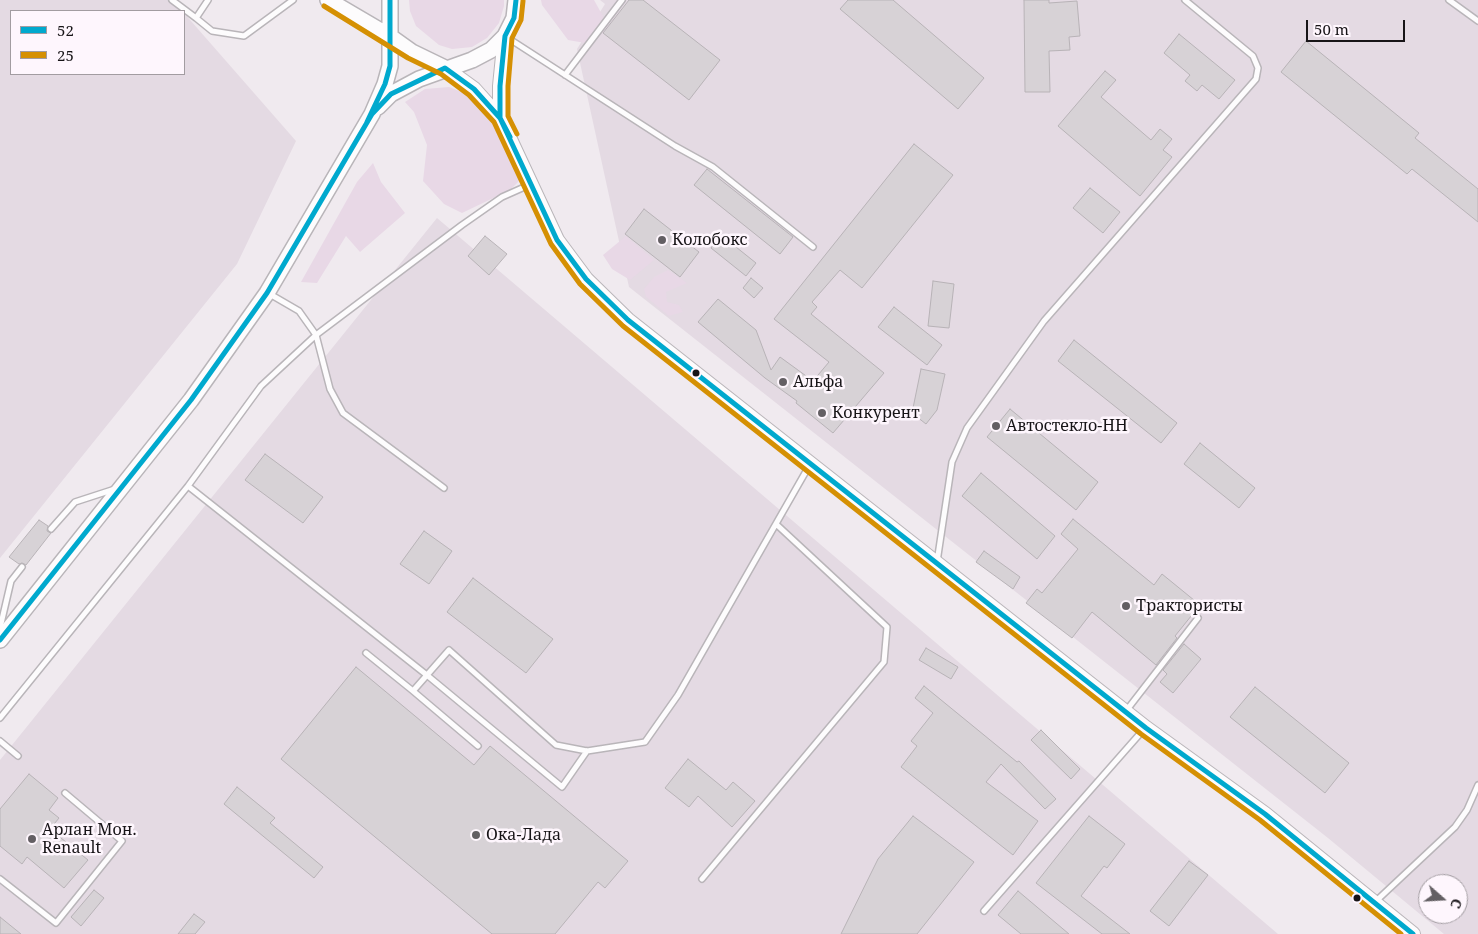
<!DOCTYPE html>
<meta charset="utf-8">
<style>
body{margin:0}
#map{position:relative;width:1478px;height:934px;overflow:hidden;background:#f0eaef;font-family:"Noto Serif",serif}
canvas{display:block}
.legend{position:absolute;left:10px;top:10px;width:175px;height:65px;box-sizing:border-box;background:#fef6fd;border:1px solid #a29ca1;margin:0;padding:6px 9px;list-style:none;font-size:15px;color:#171417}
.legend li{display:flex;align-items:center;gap:10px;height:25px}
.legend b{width:25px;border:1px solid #a29ca1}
.north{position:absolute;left:1418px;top:874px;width:50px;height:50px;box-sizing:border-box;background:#fef6fd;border:1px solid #a29ca1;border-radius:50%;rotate:109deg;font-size:14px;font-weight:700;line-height:20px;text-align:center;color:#171417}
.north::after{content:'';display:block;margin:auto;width:18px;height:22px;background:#635f63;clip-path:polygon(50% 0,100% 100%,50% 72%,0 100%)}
.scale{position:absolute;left:1306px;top:20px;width:99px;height:22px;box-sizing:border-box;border:2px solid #171417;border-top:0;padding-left:6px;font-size:15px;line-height:18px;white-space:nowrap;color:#171417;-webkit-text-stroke:4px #fef6fd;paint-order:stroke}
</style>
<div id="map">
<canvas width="1478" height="934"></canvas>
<ul class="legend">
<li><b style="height:6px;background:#00a9ce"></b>52</li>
<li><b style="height:6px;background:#d59003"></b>25</li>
</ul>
<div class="north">С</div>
<div class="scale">50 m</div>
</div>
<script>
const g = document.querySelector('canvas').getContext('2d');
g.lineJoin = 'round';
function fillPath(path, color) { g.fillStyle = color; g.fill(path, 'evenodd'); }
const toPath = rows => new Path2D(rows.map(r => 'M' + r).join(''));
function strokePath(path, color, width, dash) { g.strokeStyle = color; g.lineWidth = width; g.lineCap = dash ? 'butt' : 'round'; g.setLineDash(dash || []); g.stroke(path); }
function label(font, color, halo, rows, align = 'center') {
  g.font = font + ' "Noto Serif",serif'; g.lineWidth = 5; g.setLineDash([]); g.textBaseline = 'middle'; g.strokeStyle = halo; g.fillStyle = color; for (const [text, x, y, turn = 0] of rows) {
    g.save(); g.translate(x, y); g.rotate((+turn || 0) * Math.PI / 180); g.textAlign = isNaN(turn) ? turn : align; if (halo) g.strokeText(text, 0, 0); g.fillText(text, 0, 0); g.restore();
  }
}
fillPath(toPath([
 [0,0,173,0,183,11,11,11,11,74,184,74,184,13,296,141,237,264,0,558],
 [600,0,1478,0,1478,934,1444,934,1328,838,629,287,577,49,605,4],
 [1428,884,1458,884,1458,914,1428,914],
 [437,218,1278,934,0,934,0,760]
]), '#e4dae3');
fillPath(toPath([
 [409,0,504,0,504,6,499,23,487,38,472,47,452,49,439,45,416,26,410,11],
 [541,0,594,0,609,27,591,44,568,40,542,5],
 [449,87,474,97,497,121,524,176,510,190,462,213,444,204,423,181,427,145,414,112,405,102,425,89],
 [373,163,381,182,405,213,360,252,346,236,317,283,301,282,357,182],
 [626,236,654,260,630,280,612,269,603,255],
 [668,270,687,283,666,292,667,302,679,305,683,312,669,316,646,297,644,289,654,277]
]), '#e8d8e6');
const building = toPath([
 [629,0,643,0,720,60,689,100,603,33,629,0],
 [848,0,893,0,984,78,958,109,840,9,848,0],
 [1024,0,1049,0,1049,3,1077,1,1080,36,1069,37,1070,50,1049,51,1050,92,1025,92,1024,0],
 [1179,34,1235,80,1219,99,1202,85,1197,91,1185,81,1190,75,1164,53,1179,34],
 [1306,41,1419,133,1415,138,1478,189,1478,222,1412,169,1407,174,1281,72,1306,41],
 [1105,71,1116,80,1101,97,1151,140,1160,129,1172,139,1163,150,1172,157,1140,196,1058,126,1105,71],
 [914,144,953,175,862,288,840,270,812,302,817,307,811,314,884,373,833,433,796,403,797,401,765,378,698,322,718,299,756,330,771,370,780,357,813,381,829,362,774,319,914,144],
 [707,169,793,237,780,254,694,185,707,169],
 [1090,188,1120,212,1103,233,1073,208,1090,188],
 [644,209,699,252,680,277,625,234,644,209],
 [721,235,756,263,746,276,711,248,721,235],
 [485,236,507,254,489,275,468,256,485,236],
 [751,278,763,288,754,298,743,288,751,278],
 [933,281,954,284,949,328,928,326,933,281],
 [894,307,942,345,927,365,878,327,894,307],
 [1074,340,1177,423,1161,443,1058,361,1074,340],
 [921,369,945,374,937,410,926,424,912,413,921,369],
 [1010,409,1098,482,1076,510,987,437,1010,409],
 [1200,443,1255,488,1239,508,1184,464,1200,443],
 [265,454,323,497,303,523,245,480,265,454],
 [981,473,1055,536,1037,559,962,496,981,473],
 [1073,519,1154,585,1162,574,1200,605,1175,636,1177,638,1156,665,1092,612,1072,638,1026,603,1037,589,1042,593,1078,549,1061,534,1073,519],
 [39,520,48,526,47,531,51,533,26,565,22,563,19,564,9,557,39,520],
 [424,531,452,551,429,584,400,564,424,531],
 [984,551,1020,577,1013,589,976,562,984,551],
 [473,578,553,639,526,673,447,612,473,578],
 [1184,644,1201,659,1173,693,1160,682,1167,674,1163,670,1184,644],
 [926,648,958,667,951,679,919,660,926,648],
 [356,667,474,765,490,746,628,861,605,888,598,882,555,934,492,934,281,759,356,667],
 [924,686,1017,762,1019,761,1056,799,1045,809,1001,764,986,782,1038,821,1013,855,901,767,917,746,911,741,933,713,915,698,924,686],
 [1255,687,1349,763,1325,793,1230,717,1255,687],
 [1041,730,1080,769,1071,779,1031,740,1041,730],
 [688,759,726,790,733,782,755,801,732,827,698,796,689,807,665,788,688,759],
 [29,774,58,798,49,810,59,818,50,829,88,860,64,888,27,857,22,864,0,846,0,809,29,774],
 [237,787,275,818,270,823,323,867,314,878,224,804,237,787],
 [913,816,974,862,917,934,841,934,878,859,913,816],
 [1089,816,1125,844,1107,868,1104,866,1081,896,1130,934,1102,934,1036,883,1089,816],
 [1189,861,1208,875,1169,926,1150,911,1189,861],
 [94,890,104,898,81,926,71,917,94,890],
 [1018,891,1069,934,1021,934,998,915,1018,891],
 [194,914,205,922,195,934,178,934,194,914],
 [0,917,21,934,0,934,0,917]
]);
fillPath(building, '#d7d2d6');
strokePath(building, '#b8b3b7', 1);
const service = toPath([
 [172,0,196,18],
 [208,0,196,18,212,31,244,36,293,0],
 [1449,0,1478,21],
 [508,38,675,146,713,167,813,247],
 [565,75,622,0],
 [268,293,299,311,316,335,330,389,343,413,444,488],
 [188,486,428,676,562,787,587,751],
 [51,529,75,502,115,489],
 [937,562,952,462,967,428,1044,321,1256,79,1258,68,1253,56,1185,0],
 [0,628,11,581,22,567],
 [366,653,413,691],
 [1126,711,1198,618],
 [0,718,188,486,261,386,316,335,462,225,502,197,529,185],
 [0,741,18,756],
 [478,746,413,691,449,650,556,745,587,751,645,742,678,695,809,466],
 [0,879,56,923,122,841,65,793],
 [702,879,884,662,887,627,776,524],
 [1375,902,1455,827,1467,810,1478,785],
 [984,911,1145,728]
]);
const tertiary = toPath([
 [445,68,474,89,500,118,557,240,586,279,628,320,1146,728,1265,814,1413,934],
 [500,118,500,86,505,36]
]);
const secondary = toPath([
 [328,0,391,37,412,52,445,68],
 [378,107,391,94,419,79,472,60,491,50,505,36,514,18,516,0],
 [0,640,191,400,267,293,372,114,385,84,390,66,390,0]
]);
strokePath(service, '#b9b5b9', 8);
strokePath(tertiary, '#b9b5b9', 16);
strokePath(secondary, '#b9b5b9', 18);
strokePath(service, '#fdfcfd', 5);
strokePath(tertiary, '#fdfcfd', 14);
strokePath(secondary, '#fdfcfd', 15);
strokePath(toPath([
 [367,122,385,84,390,66,390,0],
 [510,137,500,118,500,86,505,36,514,18,516,0],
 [0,640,191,400,267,293,372,114,391,94,445,68,474,89,500,118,557,240,586,279,628,320,1146,728,1265,814,1413,934]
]), '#00a9ce', 5);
strokePath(toPath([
 [324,6,408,58,441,74,469,95,494,122,551,244,580,284,623,326,1141,734,1260,820,1401,934],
 [517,134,508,116,508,86,512,38,521,20,523,1]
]), '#d59003', 5);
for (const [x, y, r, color] of [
 [662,240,5,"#635f63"],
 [696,373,4.5,"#171417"],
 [783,382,5,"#635f63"],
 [822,413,5,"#635f63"],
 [996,426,5,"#635f63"],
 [1126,606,5,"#635f63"],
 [476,835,5,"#635f63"],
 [32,839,5,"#635f63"],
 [1357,898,4.5,"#171417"]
]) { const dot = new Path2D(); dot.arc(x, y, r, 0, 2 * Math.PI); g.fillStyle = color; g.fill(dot); strokePath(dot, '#fef6fd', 2); }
label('16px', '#171417', '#fef6fd', [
 ["Колобокс",672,240],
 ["Альфа",793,382],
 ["Конкурент",832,413],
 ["Автостекло-НН",1006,426],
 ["Трактористы",1136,606],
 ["Арлан Мон.",42,830],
 ["Renault",42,848],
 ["Ока-Лада",486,835]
], 'left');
</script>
